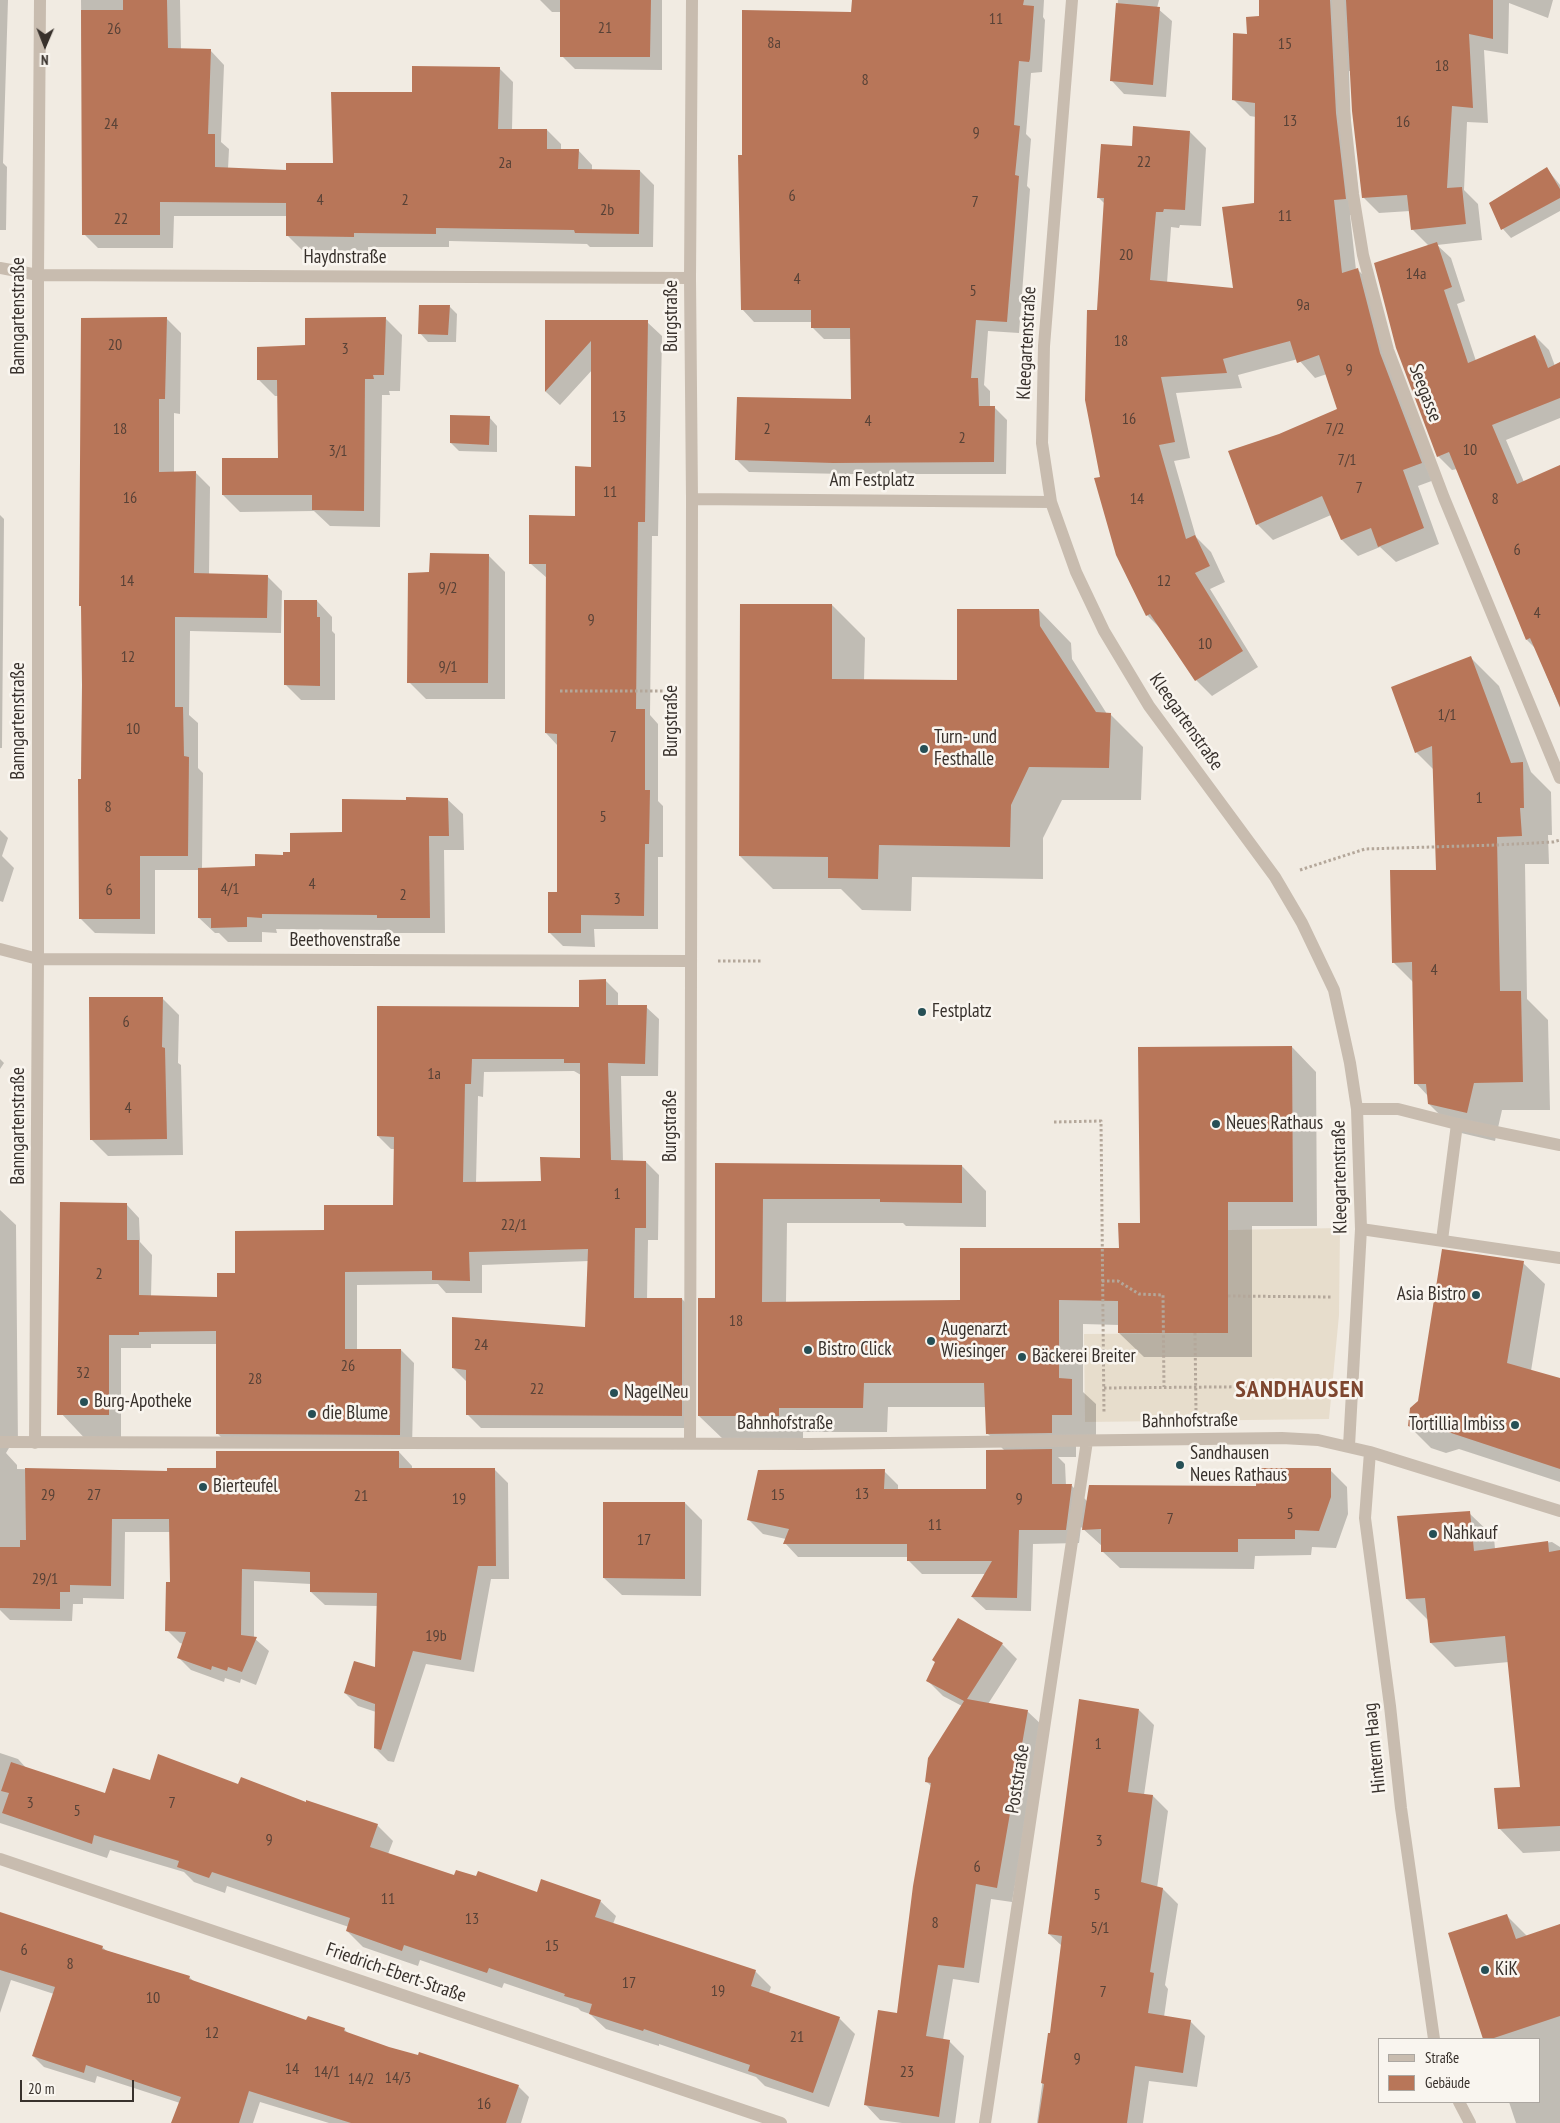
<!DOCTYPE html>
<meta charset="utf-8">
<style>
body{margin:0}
#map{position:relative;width:1560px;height:2123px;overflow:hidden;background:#f1ebe2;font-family:"PT Sans Narrow",sans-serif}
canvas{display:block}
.legend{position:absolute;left:1378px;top:2038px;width:162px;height:65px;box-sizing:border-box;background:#f9f5ef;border:1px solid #aca7a1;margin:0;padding:6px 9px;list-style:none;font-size:15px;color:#38312c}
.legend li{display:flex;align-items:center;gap:10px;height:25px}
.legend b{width:25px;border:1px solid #aca7a1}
.north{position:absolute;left:20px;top:20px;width:50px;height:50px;-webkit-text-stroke:4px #f9f5ef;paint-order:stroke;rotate:181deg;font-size:14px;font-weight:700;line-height:20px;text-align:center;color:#38312c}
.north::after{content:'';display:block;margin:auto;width:18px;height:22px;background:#38312c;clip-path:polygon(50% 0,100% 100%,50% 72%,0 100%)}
.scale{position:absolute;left:20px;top:2080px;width:114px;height:22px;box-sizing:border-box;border:2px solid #38312c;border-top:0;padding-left:6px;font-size:15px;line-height:18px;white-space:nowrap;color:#38312c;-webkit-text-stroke:4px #f9f5ef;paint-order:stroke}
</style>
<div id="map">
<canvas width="1560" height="2123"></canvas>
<ul class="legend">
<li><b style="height:6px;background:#c8bcaf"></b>Straße</li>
<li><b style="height:14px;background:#b87659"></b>Gebäude</li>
</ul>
<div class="north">N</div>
<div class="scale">20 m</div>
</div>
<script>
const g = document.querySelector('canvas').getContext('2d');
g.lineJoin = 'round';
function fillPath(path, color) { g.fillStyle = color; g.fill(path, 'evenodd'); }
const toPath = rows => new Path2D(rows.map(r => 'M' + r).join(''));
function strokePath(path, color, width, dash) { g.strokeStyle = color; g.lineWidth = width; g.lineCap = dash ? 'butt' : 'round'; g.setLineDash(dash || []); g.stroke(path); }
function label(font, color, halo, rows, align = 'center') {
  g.font = font + ' "PT Sans Narrow",sans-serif'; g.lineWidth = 5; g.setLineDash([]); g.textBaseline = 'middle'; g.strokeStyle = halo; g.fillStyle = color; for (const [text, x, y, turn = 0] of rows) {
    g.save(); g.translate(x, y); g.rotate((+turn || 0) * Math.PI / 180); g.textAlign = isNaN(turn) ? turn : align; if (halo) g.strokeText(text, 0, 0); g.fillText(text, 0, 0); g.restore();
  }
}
fillPath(toPath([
 [1340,1228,1339,1315,1329,1419,1085,1422,1084,1334,1228,1333,1228,1230]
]), '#e7ddcc');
fillPath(toPath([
 [0,0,8,0,3,163,7,167,6,230,0,230],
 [81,0,180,0,181,50,210,50,224,65,221,142,229,149,228,169,287,171,334,164,414,93,499,68,513,82,512,130,547,130,561,144,561,150,578,150,592,165,592,170,640,171,654,185,653,247,590,247,587,244,449,241,449,247,368,247,368,251,302,250,288,236,287,216,174,216,173,248,98,248,84,234],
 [540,0,662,0,662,70,575,69,562,56,561,12,552,12],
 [853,0,1044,0,1043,17,1045,20,1042,72,1031,73,1026,134,1031,139,1027,186,1030,189,1019,333,988,331,984,385,990,391,990,407,994,407,1007,420,1006,474,846,474,749,472,737,460,852,400,851,339,824,339,812,327,812,322,754,322,742,309,847,156],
 [1118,0,1159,0,1157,8,1172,21,1166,97,1124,94,1112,81],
 [1260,0,1553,0,1548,18,1509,3,1508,54,1484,50,1488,123,1467,122,1464,190,1478,204,1482,240,1437,245,1451,258,1465,301,1457,304,1476,361,1535,336,1549,350,1555,366,1560,364,1560,418,1506,440,1524,482,1560,467,1560,708,1536,649,1527,640,1457,469,1452,470,1438,456,1429,246,1412,229,1410,211,1379,213,1363,197,1351,71,1349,71,1351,130,1361,214,1350,215,1356,270,1358,270,1374,286,1396,370,1437,479,1418,486,1439,544,1396,562,1380,547,1358,556,1342,540,1331,515,1273,540,1257,524,1279,435,1339,409,1327,374,1315,378,1298,359,1238,375,1242,388,1176,393,1190,458,1174,461,1196,537,1211,552,1225,582,1210,589,1258,667,1212,696,1196,680,1161,629,1147,615,1102,477,1098,311,1105,204,1098,197,1134,147,1190,132,1206,148,1201,226,1180,225,1179,228,1171,227,1167,283,1234,289,1255,204,1256,117,1250,116,1234,100,1248,35,1261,18],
 [1547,169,1560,185,1560,211,1511,238,1503,229,1490,203],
 [449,306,457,314,456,342,428,342,420,333],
 [166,318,181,333,180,414,174,413,174,473,195,472,210,487,209,575,267,576,282,591,281,633,190,631,189,715,198,723,198,768,203,773,202,869,256,868,344,833,407,801,447,799,463,814,464,850,444,850,445,933,394,933,390,930,276,929,277,933,262,932,262,942,228,942,219,933,215,933,199,918,199,870,155,870,155,934,95,933,80,918,83,608,81,606],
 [386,319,402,335,400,391,389,391,390,395,382,395,380,527,330,526,314,511,240,512,223,495,279,459,279,396,275,396,258,379,306,346],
 [547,322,647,322,662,336,658,536,652,536,650,715,658,724,658,801,663,806,663,857,658,857,658,929,594,929,595,947,563,946,549,932,558,893,558,746,546,733,547,578,531,564,576,517,592,468,593,369,560,405,546,392],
 [489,417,497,426,497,452,459,451,451,443],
 [0,515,4,519,2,748,0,748],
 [488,555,505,572,505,699,426,699,409,682,430,574],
 [317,601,332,617,332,631,335,634,335,700,301,700,285,684],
 [832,605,865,638,864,681,958,681,1039,610,1071,643,1072,659,1107,714,1110,714,1143,747,1141,800,1062,800,1043,838,1043,879,912,877,911,911,862,910,841,889,773,889,740,856],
 [1471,658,1499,686,1531,772,1551,792,1552,835,1548,835,1549,864,1525,864,1527,999,1548,1020,1550,1110,1502,1110,1495,1141,1457,1132,1429,1104,1428,1096,1416,1083,1414,983,1393,962,1438,871,1434,770,1416,752],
 [0,830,8,838,2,856,14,868,3,902,0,901],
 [605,980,618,993,618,1006,646,1007,659,1019,658,1076,621,1076,623,1162,646,1162,659,1175,658,1240,648,1240,647,1299,682,1299,695,1312,694,1428,481,1428,468,1415,466,1381,453,1368,586,1328,589,1261,482,1265,482,1293,446,1293,438,1284,357,1285,357,1350,401,1350,414,1363,412,1447,231,1447,218,1434,217,1344,151,1344,151,1348,121,1348,121,1447,92,1446,59,1411,127,1205,139,1218,140,1242,152,1255,151,1297,218,1298,237,1274,326,1232,394,1206,395,1149,391,1149,378,1136,378,1008,580,1008],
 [574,1071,581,1075,581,1159,542,1182,476,1183,478,1096,483,1097,484,1072],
 [163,999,179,1015,178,1063,181,1065,183,1155,108,1156,91,1139],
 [1292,1047,1316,1072,1317,1226,1252,1226,1252,1357,1144,1357,1119,1333,1119,1325,1083,1324,1083,1392,1096,1404,1096,1439,1076,1439,1076,1457,1058,1457,1065,1464,1066,1486,1072,1486,1087,1501,1257,1487,1330,1470,1347,1487,1348,1514,1336,1548,1312,1547,1311,1555,1255,1556,1254,1569,1120,1568,1102,1551,1102,1546,1081,1527,1079,1543,1033,1544,1031,1611,986,1610,972,1597,986,1574,922,1574,908,1560,908,1557,798,1557,785,1543,786,1539,763,1534,749,1520,884,1471,898,1485,898,1490,987,1491,1005,1451,987,1433,986,1407,888,1407,887,1432,803,1432,803,1440,724,1440,699,1416,716,1299,716,1164,962,1166,986,1191,986,1227,906,1226,903,1223,787,1223,786,1303,961,1301,1120,1249],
 [0,1059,4,1063,0,1069],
 [0,1210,16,1225,18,1447,9,1448,6,1453,17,1465,17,1469,168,1472,399,1452,412,1466,412,1470,495,1470,508,1483,509,1579,491,1579,474,1672,426,1664,394,1762,388,1761,375,1748,376,1712,358,1706,345,1693,377,1669,378,1606,325,1605,311,1592,311,1584,254,1581,254,1638,269,1651,256,1685,241,1679,240,1683,225,1678,224,1682,191,1670,178,1657,183,1644,180,1643,167,1630,171,1584,171,1532,125,1532,124,1599,83,1598,83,1604,73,1604,72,1621,10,1620,0,1610],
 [1523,1263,1545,1284,1531,1371,1560,1380,1560,1482,1459,1449,1446,1453,1431,1448,1409,1426,1419,1402],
 [685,1503,702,1520,701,1596,622,1595,604,1578],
 [1469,1513,1494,1537,1495,1549,1552,1542,1560,1547,1560,1851,1523,1853,1499,1828,1522,1788,1509,1662,1455,1667,1431,1643,1428,1620,1407,1599],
 [1002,1644,1017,1659,988,1704,1027,1711,1043,1726,1012,1902,991,1899,979,1983,953,1979,943,2040,949,2041,964,2056,955,2123,902,2123,880,2120,865,2104,898,2015,931,1786,926,1781,962,1706,943,1696,927,1680],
 [1139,1710,1154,1725,1144,1795,1153,1796,1168,1811,1157,1888,1163,1889,1178,1904,1165,1985,1168,1989,1164,2017,1190,2021,1205,2036,1197,2087,1149,2081,1143,2123,1037,2123,1049,2034,1051,2035,1062,1946,1049,1934],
 [0,1753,18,1759,28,1770,106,1795,151,1782,239,1786,306,1803,377,1825,393,1841,388,1854,455,1877,538,1893,600,1901,616,1916,613,1924,755,1971,771,1987,769,1993,839,2018,855,2034,829,2107,765,2086,756,2077,659,2044,659,2046,606,2029,590,2014,581,2011,578,2008,504,1983,502,1988,420,1960,418,1966,363,1947,347,1931,349,1927,227,1886,225,1893,194,1882,184,1872,110,1850,107,1858,0,1823],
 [0,1913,102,1947,107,1951,189,1977,196,1983,307,2022,344,2029,349,2034,389,2048,518,2086,529,2097,521,2123,329,2123,260,2102,253,2123,173,2123,180,2103,97,2076,95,2083,44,2067,33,2056,54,1994,11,1980,0,2013],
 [1507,1916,1527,1936,1560,1925,1560,2123,1516,2123,1509,2102,1539,2102,1539,2039,1485,2039,1449,1934]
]), '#0003');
fillPath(toPath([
 [123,0,167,0,168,48,211,49,208,134,215,134,215,167,286,170,286,163,333,163,331,92,412,92,412,66,500,67,498,129,547,129,547,149,579,149,578,169,640,170,639,234,575,233,574,230,436,228,436,234,354,233,354,237,286,236,286,203,160,202,160,235,82,235,81,10,123,10],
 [560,0,651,0,650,57,560,57],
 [852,0,1024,0,1023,5,1034,6,1030,59,1029,62,1019,61,1014,125,1020,126,1015,175,1019,176,1007,322,976,320,971,378,978,378,979,406,995,406,994,462,833,463,735,460,737,397,851,399,850,328,811,328,811,310,741,310,738,155,742,155,742,10,851,12],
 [1259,0,1330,0,1336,113,1346,199,1334,200,1342,273,1358,268,1380,353,1422,463,1403,470,1424,528,1378,547,1371,528,1341,540,1322,496,1256,525,1228,451,1279,434,1337,409,1319,355,1297,363,1290,341,1223,359,1227,373,1161,377,1175,442,1159,445,1186,539,1195,535,1210,566,1195,573,1243,651,1195,681,1150,614,1146,616,1116,555,1094,478,1100,477,1085,400,1087,310,1097,310,1104,198,1097,198,1101,144,1132,146,1133,126,1190,131,1185,210,1164,209,1163,212,1156,212,1150,280,1233,288,1222,207,1254,203,1255,103,1232,100,1233,33,1247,34,1246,17,1259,16],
 [1346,0,1493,0,1493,39,1469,34,1473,108,1452,106,1447,188,1462,187,1466,224,1411,230,1407,195,1362,198,1352,111],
 [1116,3,1160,7,1153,85,1110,81],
 [1547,167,1560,189,1560,198,1501,230,1489,203],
 [1437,242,1452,287,1444,290,1468,363,1535,335,1548,368,1560,362,1560,398,1492,425,1517,484,1560,465,1560,707,1530,638,1526,640,1449,452,1437,457,1396,348,1374,263],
 [419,305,450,305,448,335,418,334],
 [167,317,165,399,159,399,159,472,196,471,194,573,268,575,267,618,175,617,175,707,183,707,184,756,189,757,188,856,140,856,140,919,79,919,78,779,81,779,82,685,81,606,79,606,81,318],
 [386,317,384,375,373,375,374,379,365,379,364,511,312,510,312,495,222,495,222,458,278,458,277,380,257,380,257,347,305,345,305,318],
 [545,320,648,320,645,522,638,522,636,709,645,709,645,790,650,790,649,844,645,844,644,916,581,915,581,933,548,933,548,892,557,892,557,734,545,733,546,564,529,564,529,515,575,516,575,466,591,467,591,341,545,392],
 [450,415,490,416,489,445,450,443],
 [430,553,489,554,488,683,407,683,408,573,429,572],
 [284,600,317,600,317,617,320,617,320,686,284,685],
 [740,604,832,604,832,679,957,680,957,609,1039,609,1040,626,1096,712,1111,713,1109,768,1029,767,1011,805,1010,847,879,845,878,879,828,878,828,857,739,856],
 [1471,656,1511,763,1523,762,1524,808,1520,808,1522,836,1497,837,1500,991,1521,991,1523,1082,1474,1083,1467,1113,1428,1104,1426,1084,1414,1084,1412,962,1392,963,1390,870,1436,870,1432,746,1415,753,1391,687],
 [406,797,448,798,449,836,429,836,430,918,377,918,377,915,262,914,262,918,247,917,247,927,211,928,211,918,198,918,198,868,255,866,255,854,283,855,283,852,290,852,290,833,342,832,342,799,406,800],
 [606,979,606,1005,647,1005,645,1064,608,1063,611,1160,646,1161,646,1228,635,1228,634,1298,682,1298,682,1416,466,1415,466,1370,452,1368,452,1317,585,1327,588,1249,469,1252,470,1281,432,1280,432,1271,345,1272,345,1349,401,1349,400,1435,216,1434,216,1331,139,1332,139,1335,109,1335,109,1415,57,1415,60,1202,127,1203,127,1240,139,1240,139,1295,217,1297,217,1273,235,1273,235,1231,324,1230,324,1205,393,1205,394,1137,377,1136,377,1006,579,1007,579,980],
 [472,1059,564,1059,564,1063,580,1063,580,1158,540,1157,541,1181,463,1182,465,1084,471,1084],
 [89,997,163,997,162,1047,165,1048,167,1139,90,1140],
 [1292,1046,1293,1202,1228,1202,1228,1333,1118,1333,1118,1301,1059,1300,1059,1378,1072,1379,1072,1415,1052,1415,1052,1433,986,1434,984,1383,864,1383,863,1408,779,1408,779,1416,698,1416,698,1298,715,1298,715,1163,962,1165,962,1203,880,1202,880,1199,763,1199,762,1302,960,1300,960,1248,1119,1248,1118,1223,1140,1223,1138,1047],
 [1442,1249,1524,1261,1507,1363,1560,1378,1560,1469,1436,1428,1424,1431,1408,1426,1410,1408,1418,1401],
 [1052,1449,1052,1484,1072,1484,1066,1530,1019,1530,1017,1598,971,1597,992,1561,907,1561,907,1544,783,1544,789,1529,747,1520,758,1470,885,1469,884,1489,986,1489,986,1450],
 [216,1451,399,1451,399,1468,495,1468,496,1566,478,1566,461,1660,413,1651,381,1750,374,1748,375,1704,344,1693,354,1661,375,1667,377,1593,310,1592,310,1572,242,1569,241,1635,257,1637,242,1672,228,1667,227,1671,212,1666,211,1670,177,1658,186,1632,165,1631,166,1582,170,1582,169,1519,112,1519,111,1586,70,1585,70,1592,60,1592,60,1609,0,1608,0,1547,20,1547,20,1540,26,1540,25,1468,167,1471,167,1468,216,1468],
 [1257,1468,1331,1468,1331,1497,1319,1531,1295,1530,1295,1539,1238,1539,1238,1552,1101,1552,1101,1529,1082,1530,1089,1485,1256,1486],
 [603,1502,685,1502,685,1579,603,1578],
 [1470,1511,1474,1551,1548,1541,1549,1552,1560,1550,1560,1826,1498,1829,1494,1788,1520,1787,1505,1636,1430,1643,1425,1598,1406,1599,1397,1516],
 [958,1618,1003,1643,967,1699,1028,1710,997,1888,976,1884,964,1968,938,1965,926,2036,950,2040,939,2117,864,2105,878,2010,897,2013,913,1886,931,1783,925,1782,928,1758,964,1701,926,1681,935,1662,932,1660],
 [1079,1699,1139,1709,1128,1792,1153,1795,1141,1882,1163,1888,1150,1972,1154,1973,1148,2013,1191,2020,1183,2073,1135,2066,1127,2123,1038,2123,1044,2084,1041,2083,1048,2033,1050,2033,1062,1936,1048,1934],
 [158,1754,238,1784,241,1777,306,1802,306,1800,378,1824,370,1847,454,1875,456,1870,476,1876,478,1871,537,1892,541,1879,601,1900,595,1917,756,1970,751,1986,840,2017,813,2093,748,2071,750,2065,644,2029,643,2031,589,2014,592,2004,564,1996,565,1994,489,1968,487,1973,404,1945,402,1951,346,1931,350,1918,212,1872,209,1878,177,1867,179,1861,94,1835,92,1844,2,1813,9,1793,1,1791,11,1762,105,1793,113,1768,150,1780],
 [0,1912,103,1946,102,1949,190,1976,189,1979,306,2020,308,2016,345,2028,344,2031,389,2047,418,2055,419,2052,519,2085,506,2123,351,2123,249,2091,239,2123,171,2123,181,2097,86,2065,84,2073,32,2056,55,1987,0,1970],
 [1507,1914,1516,1939,1560,1924,1560,2016,1491,2039,1483,2039,1448,1933]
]), '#b87659');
strokePath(toPath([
 [560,691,665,691],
 [1300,870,1365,849,1497,845,1553,842,1560,840],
 [718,961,762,961],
 [1054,1122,1101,1121,1104,1414],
 [1102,1281,1118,1281,1139,1294,1163,1295,1164,1387],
 [1228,1296,1332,1297],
 [1195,1333,1196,1412],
 [1104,1388,1327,1386]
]), '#b4a79a', 3, [2.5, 2.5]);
strokePath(toPath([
 [1072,0,1044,346,1042,443,1051,502,1076,572,1104,631,1149,706,1275,877,1302,923,1334,990,1350,1063,1357,1109,1361,1229,1349,1446],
 [1338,0,1344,112,1353,194,1363,255,1388,350,1444,498,1560,778],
 [0,268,38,275,690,278],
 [692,499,1051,502],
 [0,949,38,959,690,961],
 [1357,1109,1398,1109,1457,1124,1560,1145],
 [1361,1229,1560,1258],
 [1442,1240,1457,1124],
 [0,1442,810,1444,1282,1438,1318,1440,1370,1452,1560,1511],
 [690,1442,692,499,690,278,692,0],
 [35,1443,38,959,38,275,40,0],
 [1370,1452,1365,1518,1390,1706,1401,1808,1434,2039],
 [0,1859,781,2123],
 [1459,2102,1470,2123],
 [985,2123,1087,1441]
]), '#c8bcaf', 12);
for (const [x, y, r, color] of [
 [924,749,5,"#264f55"],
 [922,1012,5,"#264f55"],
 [1216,1124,5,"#264f55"],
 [1476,1295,5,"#264f55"],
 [931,1341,5,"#264f55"],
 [808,1350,5,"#264f55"],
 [1022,1357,5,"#264f55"],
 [614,1393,5,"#264f55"],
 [84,1402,5,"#264f55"],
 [312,1414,5,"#264f55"],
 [1515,1425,5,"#264f55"],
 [1180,1465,5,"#264f55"],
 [203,1487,5,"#264f55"],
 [1433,1534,5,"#264f55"],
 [1485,1970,5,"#264f55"]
]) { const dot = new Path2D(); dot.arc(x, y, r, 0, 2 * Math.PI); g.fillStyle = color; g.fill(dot); strokePath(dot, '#f9f5ef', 2); }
label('16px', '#584237', null, [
 ["11",996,19],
 ["21",605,28],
 ["26",114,29],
 ["8a",774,43],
 ["15",1285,44],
 ["18",1442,66],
 ["8",865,80],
 ["13",1290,121],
 ["16",1403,122],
 ["24",111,124],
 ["9",976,133],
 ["22",1144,162],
 ["2a",505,163],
 ["6",792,196],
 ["4",320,200],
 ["2",405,200],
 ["7",975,202],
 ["2b",607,210],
 ["11",1285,216],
 ["22",121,219],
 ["20",1126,255],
 ["14a",1416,274],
 ["4",797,279],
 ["5",973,291],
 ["9a",1303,305],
 ["18",1121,341],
 ["20",115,345],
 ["3",345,349],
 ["9",1349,370],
 ["13",619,417],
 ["16",1129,419],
 ["4",868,421],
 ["18",120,429],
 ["2",767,429],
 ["7/2",1335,429],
 ["2",962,438],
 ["10",1470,450],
 ["3/1",338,451],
 ["7/1",1347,460],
 ["7",1359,488],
 ["11",610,492],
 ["16",130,498],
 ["14",1137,499],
 ["8",1495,499],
 ["6",1517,550],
 ["14",127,581],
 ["12",1164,581],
 ["9/2",448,588],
 ["4",1537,613],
 ["9",591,620],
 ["10",1205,644],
 ["12",128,657],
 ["9/1",448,667],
 ["1/1",1447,715],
 ["10",133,729],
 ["7",613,737],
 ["1",1479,798],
 ["8",108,807],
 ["5",603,817],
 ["4",312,884],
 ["4/1",230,889],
 ["6",109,890],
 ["2",403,895],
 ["3",617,899],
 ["4",1434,970],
 ["6",126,1022],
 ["1a",434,1074],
 ["4",128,1108],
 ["1",617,1194],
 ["22/1",514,1225],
 ["2",99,1274],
 ["18",736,1321],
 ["24",481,1345],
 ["26",348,1366],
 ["32",83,1373],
 ["28",255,1379],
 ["22",537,1389],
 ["13",862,1494],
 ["29",48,1495],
 ["27",94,1495],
 ["15",778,1495],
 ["21",361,1496],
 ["19",459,1499],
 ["9",1019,1499],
 ["5",1290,1514],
 ["7",1170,1519],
 ["11",935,1525],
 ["17",644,1540],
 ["29/1",45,1579],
 ["19b",436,1636],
 ["1",1098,1744],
 ["3",30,1803],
 ["7",172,1803],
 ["5",77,1811],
 ["9",269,1840],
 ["3",1099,1841],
 ["6",977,1867],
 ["5",1097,1895],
 ["11",388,1899],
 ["13",472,1919],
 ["8",935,1923],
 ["5/1",1100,1928],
 ["15",552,1946],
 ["6",24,1950],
 ["8",70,1964],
 ["17",629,1983],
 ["19",718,1991],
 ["7",1103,1992],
 ["10",153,1998],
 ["12",212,2033],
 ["21",797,2037],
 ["9",1077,2059],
 ["14",292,2069],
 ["14/1",327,2072],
 ["23",907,2072],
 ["14/3",398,2078],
 ["14/2",361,2079],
 ["16",484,2104]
]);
label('19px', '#38312c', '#f9f5ef', [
 ["Haydnstraße",345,258],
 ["Banngartenstraße",19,316,-90],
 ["Burgstraße",672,316,-90],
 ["Kleegartenstraße",1027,343,-87],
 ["Seegasse",1425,393,69],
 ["Am Festplatz",872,481],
 ["Banngartenstraße",19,721,-90],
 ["Burgstraße",672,721,-90],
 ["Kleegartenstraße",1186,722,55],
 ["Beethovenstraße",345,941],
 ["Banngartenstraße",19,1126,-90],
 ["Burgstraße",671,1126,-90],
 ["Kleegartenstraße",1340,1177,-91],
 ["Bahnhofstraße",1190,1421,-1],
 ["Bahnhofstraße",785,1424],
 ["Hinterm Haag",1375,1748,-96],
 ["Poststraße",1018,1779,-81],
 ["Friedrich-Ebert-Straße",396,1973,19]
]);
label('19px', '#38312c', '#f9f5ef', [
 ["Turn- und",934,738],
 ["Festhalle",934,760],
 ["Festplatz",932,1012],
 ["Neues Rathaus",1226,1124],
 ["Asia Bistro",1466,1295,"right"],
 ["Augenarzt",941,1330],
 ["Wiesinger",941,1352],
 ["Bistro Click",818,1350],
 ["Bäckerei Breiter",1032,1357],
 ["NagelNeu",624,1393],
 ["Burg-Apotheke",94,1402],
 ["die Blume",322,1414],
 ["Tortillia Imbiss",1505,1425,"right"],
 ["Sandhausen",1190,1454],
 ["Neues Rathaus",1190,1476],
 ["Bierteufel",213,1487],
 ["Nahkauf",1443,1534],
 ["KiK",1495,1970]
], 'left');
g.letterSpacing = '1px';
label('bold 24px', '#7e462f', '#f9f5ef', [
 ["SANDHAUSEN",1300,1390]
]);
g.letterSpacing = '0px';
</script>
